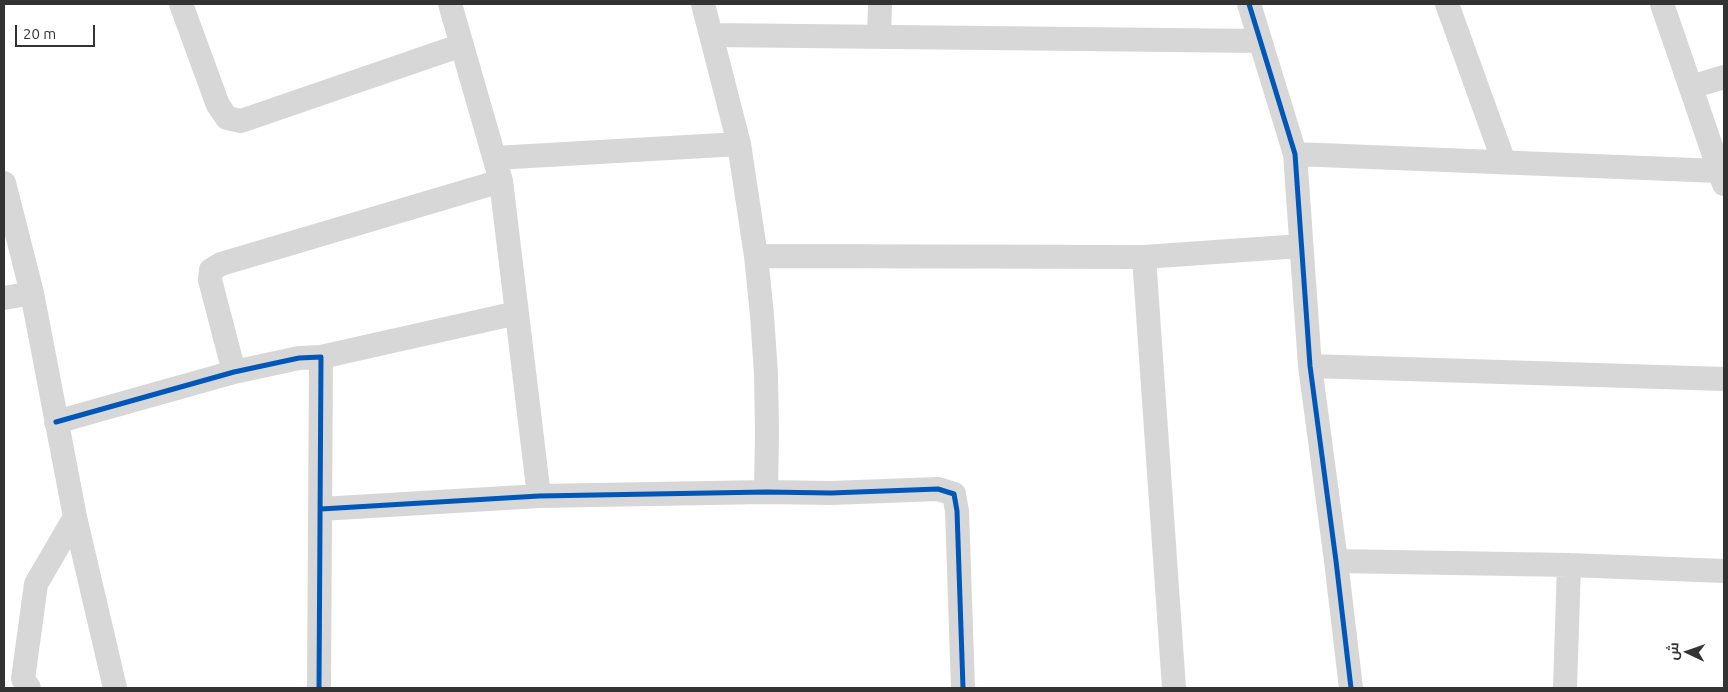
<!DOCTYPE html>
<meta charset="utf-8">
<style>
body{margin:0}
#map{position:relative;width:1728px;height:692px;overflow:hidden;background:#fff;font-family:Ubuntu,Cairo,sans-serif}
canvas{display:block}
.frame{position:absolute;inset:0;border:5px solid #333;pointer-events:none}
.north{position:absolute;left:1663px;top:627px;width:50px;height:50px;-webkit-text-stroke:4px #fff;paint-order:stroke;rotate:273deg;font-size:14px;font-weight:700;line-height:20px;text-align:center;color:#333}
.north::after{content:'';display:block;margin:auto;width:18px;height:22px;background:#333;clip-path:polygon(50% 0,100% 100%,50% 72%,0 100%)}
.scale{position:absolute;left:15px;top:25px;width:80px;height:22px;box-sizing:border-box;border:2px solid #333;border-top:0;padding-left:6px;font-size:15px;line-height:18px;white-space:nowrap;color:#333;-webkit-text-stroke:4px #fff;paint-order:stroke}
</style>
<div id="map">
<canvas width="1728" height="692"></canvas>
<div class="frame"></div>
<div class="north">ش</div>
<div class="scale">20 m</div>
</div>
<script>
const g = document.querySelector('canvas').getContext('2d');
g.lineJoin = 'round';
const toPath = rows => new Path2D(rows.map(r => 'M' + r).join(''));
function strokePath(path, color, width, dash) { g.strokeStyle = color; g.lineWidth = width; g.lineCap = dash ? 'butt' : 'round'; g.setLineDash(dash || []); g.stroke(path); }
strokePath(toPath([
 [181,4,218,105,227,118,241,121,462,45],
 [450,4,501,181,539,496],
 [703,4,739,144,756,256,762,315,766,374,767,433,766,492],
 [1249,4,1295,154,1310,366,1336,561,1351,688],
 [1447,4,1504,162],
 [1662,4,1724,184],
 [711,35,1260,41],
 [879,37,880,4],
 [1691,87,1724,77],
 [1295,154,1719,171],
 [495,158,739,144],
 [4,183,32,293,75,517,115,688],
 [756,256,1144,257,1301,246],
 [1144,257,1174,688],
 [4,298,32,293],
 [321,357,517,313],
 [1310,366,1724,379],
 [234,372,210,280,211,270,221,264,501,181],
 [56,422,234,372,299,358,321,357,319,688],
 [321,509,539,496,766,492,831,493,938,489,954,494,957,511,963,688],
 [1336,561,1569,565,1724,571],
 [29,688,23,679,36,584,75,517],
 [1565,688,1569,565]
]), '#d7d7d7', 24);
strokePath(toPath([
 [1249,4,1295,154,1310,366,1336,561,1351,688],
 [56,422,234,372,299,358,321,357,319,688],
 [321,509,539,496,766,492,831,493,938,489,954,494,957,511,963,688]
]), '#0057b8', 5);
</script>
